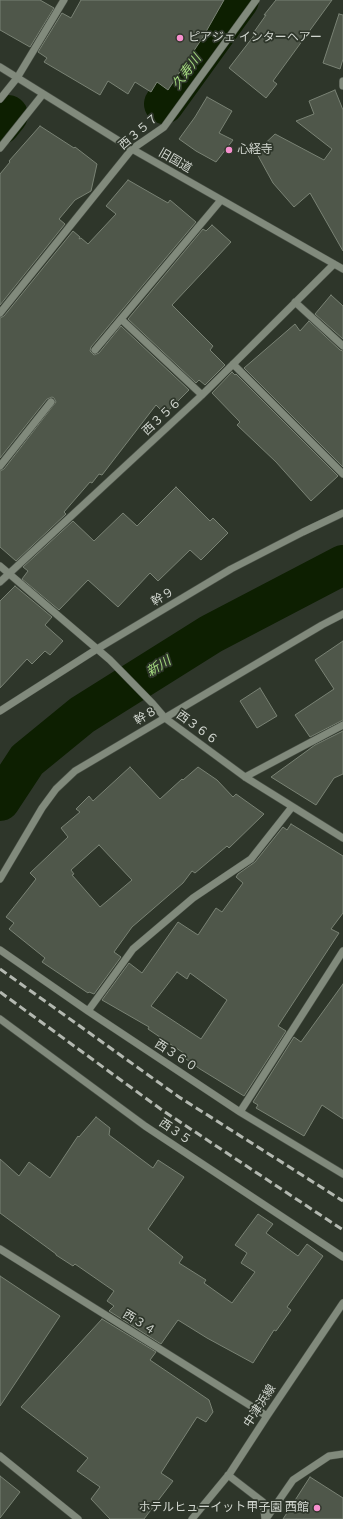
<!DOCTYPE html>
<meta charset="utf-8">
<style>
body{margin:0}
canvas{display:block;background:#2e362a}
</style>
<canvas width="343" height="1519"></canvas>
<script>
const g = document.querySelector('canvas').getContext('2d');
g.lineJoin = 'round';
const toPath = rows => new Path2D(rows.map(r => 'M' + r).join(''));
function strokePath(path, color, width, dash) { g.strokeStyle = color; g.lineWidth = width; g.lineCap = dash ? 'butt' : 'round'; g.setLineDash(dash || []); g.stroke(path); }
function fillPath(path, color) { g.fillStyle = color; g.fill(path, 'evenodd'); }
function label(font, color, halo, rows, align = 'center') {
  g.font = font + ' "Archivo Narrow","Noto Sans JP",sans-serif'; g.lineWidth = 3.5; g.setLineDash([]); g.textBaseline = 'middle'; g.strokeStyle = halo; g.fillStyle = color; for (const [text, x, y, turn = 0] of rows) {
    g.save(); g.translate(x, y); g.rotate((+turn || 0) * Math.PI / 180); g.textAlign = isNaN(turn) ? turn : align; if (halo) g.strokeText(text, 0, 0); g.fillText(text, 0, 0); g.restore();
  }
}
strokePath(toPath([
 [164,104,239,0],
 [0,125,8,115],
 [0,801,27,760,82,715,211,634,343,565]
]), '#0d1f01', 40);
const building = toPath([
 [0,0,40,0,54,8,30,47,0,30,0,0],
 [81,0,224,0,203,37,168,90,157,82,151,92,135,82,128,94,108,81,100,95,44,62,47,58,38,52,62,13,71,18,81,0],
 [276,0,332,0,273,81,277,84,266,98,229,68,256,33,254,32,266,15,264,15,276,0],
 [339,14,343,15,343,59,340,69,323,63,339,14],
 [335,90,343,110,343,251,310,193,294,207,273,183,256,152,275,134,324,160,332,149,296,121,314,114,309,101,335,90],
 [207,97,232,111,219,133,233,140,216,162,196,151,179,139,195,117,207,97],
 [40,126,74,148,75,147,97,164,91,191,75,200,59,219,65,224,0,305,0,174,10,162,9,161,40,126],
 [128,180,168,203,170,200,196,222,91,347,90,351,94,355,99,353,121,326,189,390,165,414,156,405,102,475,99,474,92,483,90,482,64,512,66,514,16,561,0,547,0,471,4,469,56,402,54,398,52,397,47,399,0,458,0,318,4,316,73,231,80,237,79,239,81,238,88,244,116,214,106,206,128,180],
 [212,225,231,242,172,305,213,346,210,350,225,365,205,385,199,380,196,383,128,319,203,229,206,231,212,225],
 [331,295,343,306,343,339,315,314,331,295],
 [309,321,340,350,343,351,343,467,244,368,295,324,300,331,309,321],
 [232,372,235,375,236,374,338,476,311,501,276,462,237,425,240,422,212,393,232,372],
 [176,487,210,521,213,518,228,533,201,560,190,550,158,581,150,573,118,607,88,580,59,610,22,579,28,571,23,567,73,521,94,541,123,513,137,526,176,487],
 [15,586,52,617,45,625,63,641,50,655,45,651,32,664,27,659,0,688,0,601,15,586],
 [343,641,343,720,310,737,295,715,334,689,315,660,343,641],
 [260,688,277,716,257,728,240,701,260,688],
 [343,731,343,774,334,778,316,805,271,777,315,745,343,731],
 [130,767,160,799,182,779,183,780,198,767,217,780,233,797,236,794,264,814,229,848,227,846,195,873,192,871,183,883,132,927,114,952,121,957,94,994,89,992,88,993,42,962,45,958,9,929,14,923,6,917,36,879,30,873,68,837,61,828,80,812,76,809,89,796,93,801,130,767],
 [99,845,132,880,100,907,72,875,74,874,71,870,99,845],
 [291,824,343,856,343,913,331,929,339,933,278,1026,286,1031,244,1096,200,1069,186,1059,188,1056,148,1029,149,1027,102,1000,129,963,142,973,178,922,198,935,216,908,222,912,243,883,236,877,238,874,255,862,283,827,287,830,291,824],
 [177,972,187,979,190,973,227,1000,201,1039,151,1006,177,972],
 [343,984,343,1119,322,1105,304,1136,256,1108,258,1105,253,1102,294,1037,301,1042,343,984],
 [96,1117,110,1128,109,1135,153,1168,158,1160,184,1177,148,1229,183,1257,179,1263,206,1280,204,1283,232,1303,255,1272,241,1263,247,1253,235,1245,258,1214,273,1224,266,1233,298,1256,307,1244,323,1256,287,1307,291,1310,276,1331,274,1330,253,1363,207,1338,178,1320,161,1344,109,1311,114,1306,107,1301,114,1291,75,1264,73,1266,56,1255,56,1254,0,1213,0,1159,19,1176,29,1162,50,1178,78,1136,79,1137,96,1117],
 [0,1276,60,1316,0,1406,0,1276],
 [102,1319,156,1352,150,1360,209,1400,213,1412,206,1422,197,1417,161,1473,173,1481,144,1519,110,1519,91,1499,100,1487,77,1471,88,1458,21,1407,102,1319],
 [0,1476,20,1492,0,1518,0,1476],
 [310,1477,343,1498,343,1519,283,1519,310,1477]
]);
fillPath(building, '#4f574a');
strokePath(building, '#798274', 1);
const minor = toPath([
 [0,67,132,149,343,269],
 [343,81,343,86],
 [0,99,17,78,64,0],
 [0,148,43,94],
 [295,302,343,346],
 [0,313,132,149,164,127,256,0],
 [121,319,202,395],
 [95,350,221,200],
 [233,364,343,474],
 [0,466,51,402],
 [0,566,110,660,153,704,165,718,245,777,343,838],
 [0,582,202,395,334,264],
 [0,711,97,649,231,569,303,532,343,513],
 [245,777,343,725],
 [0,879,42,808,56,789,75,771,322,625,343,614],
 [0,950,88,1011,240,1112,343,1174],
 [88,1011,133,949,193,898,251,859,292,807],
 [0,1019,145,1126,343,1257],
 [240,1112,343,951],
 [0,1249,267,1416],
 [0,1456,78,1519],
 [228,1475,263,1502,265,1519],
 [192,1519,230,1473,267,1416,343,1303],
 [266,1519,293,1480,329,1456,343,1454]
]);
strokePath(minor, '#4a5147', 8);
strokePath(minor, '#818a7c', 7);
strokePath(toPath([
 [0,969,179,1097,343,1201],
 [0,992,162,1110,343,1230]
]), '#b3b8b0', 3, [8, 4]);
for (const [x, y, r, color] of [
 [180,38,4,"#f790ce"],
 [229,150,4,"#f790ce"],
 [317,1508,4,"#f790ce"]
]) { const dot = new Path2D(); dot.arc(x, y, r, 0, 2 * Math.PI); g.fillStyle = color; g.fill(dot); strokePath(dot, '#2e362a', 1.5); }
label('12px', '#d1d6cf', '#2e362a', [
 ["ピアジェ インターヘアー",188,38],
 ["心経寺",237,150],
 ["ホテルヒューイット甲子園 西館",309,1508,"right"]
], 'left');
label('12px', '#d1d6cf', '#2e362a', [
 ["西３５７",139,132,-40],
 ["旧国道",175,161,30],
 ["西３５６",162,417,-43],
 ["幹９",163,597,-31],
 ["幹８",146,716,-31],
 ["西３６６",197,728,36],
 ["西３６０",176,1056,33],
 ["西３５",175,1132,34],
 ["西３４",139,1323,32],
 ["中津浜線",260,1406,-57]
]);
label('italic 13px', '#a2d77e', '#2e362a', [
 ["久寿川",187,72,-54],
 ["新川",159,667,-32]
]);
</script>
